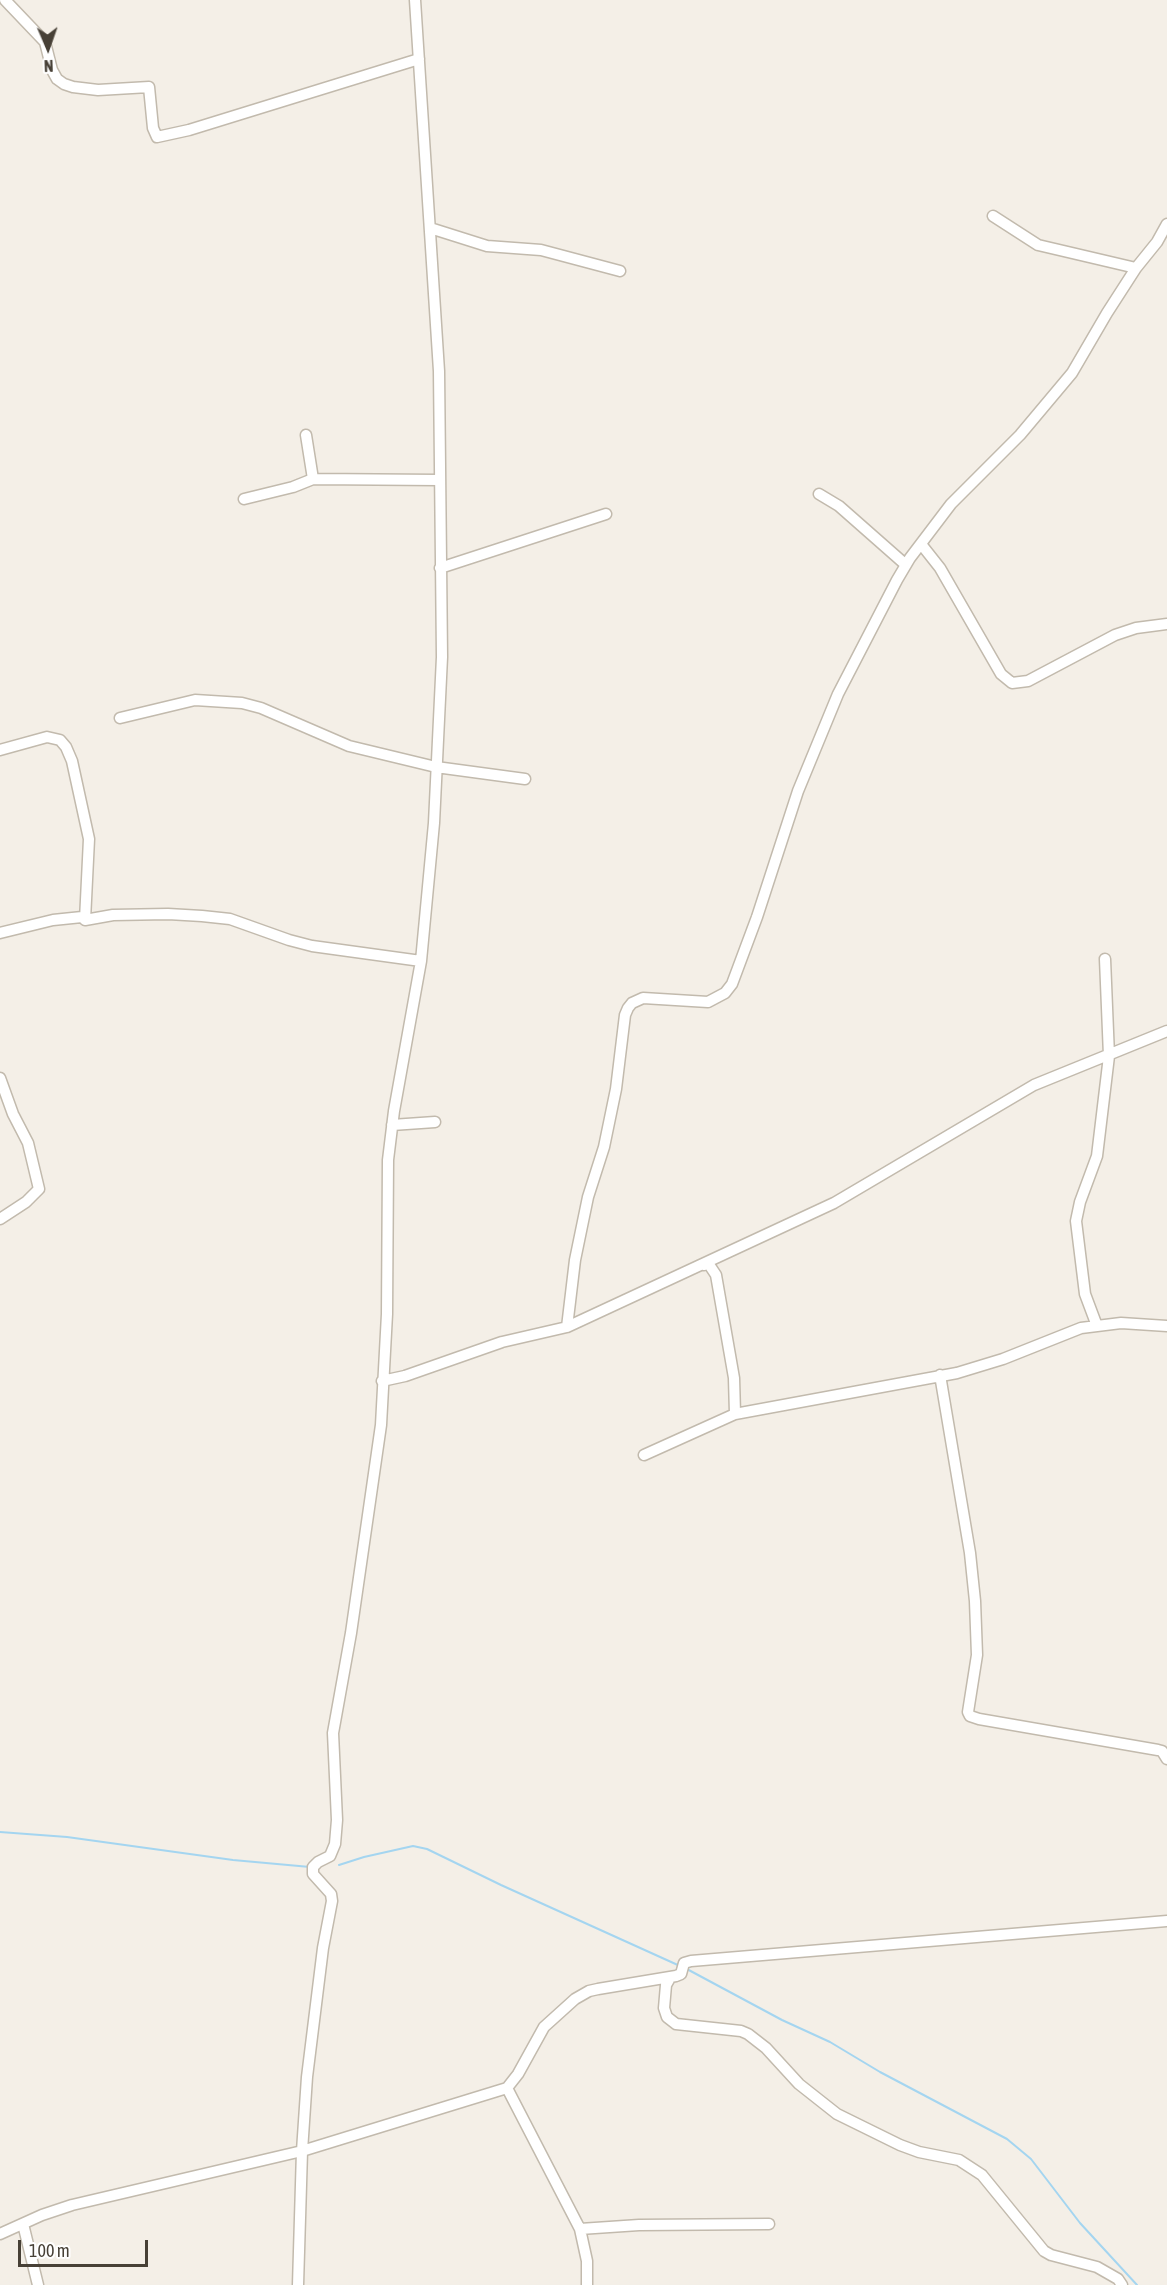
<!DOCTYPE html>
<style>
body{margin:0}
#map{position:relative;width:1167px;height:2285px;overflow:hidden;background:#f4efe7;font-family:"Asap Condensed",sans-serif}
canvas{display:block}
.north{position:absolute;left:18px;top:18px;width:60px;height:60px;-webkit-text-stroke:4px #fff;paint-order:stroke;rotate:178deg;font-size:16px;font-weight:700;line-height:24px;text-align:center;color:#474036}
.north::after{content:'';display:block;margin:auto;width:21px;height:27px;background:#474036;clip-path:polygon(50% 0,100% 100%,50% 72%,0 100%)}
.scale{position:absolute;left:18px;top:2240px;width:130px;height:27px;box-sizing:border-box;border:3px solid #474036;border-top:0;padding-left:8px;font-size:18px;line-height:21px;white-space:nowrap;color:#474036;-webkit-text-stroke:4px #fff;paint-order:stroke}
</style>
<div id="map">
<canvas width="1167" height="2285"></canvas>
<div class="north">N</div>
<div class="scale">100 m</div>
</div>
<script>
const g = document.querySelector('canvas').getContext('2d');
g.lineJoin = 'round';
const toPath = rows => new Path2D(rows.map(r => 'M' + r).join(''));
function strokePath(path, color, width, dash) { g.strokeStyle = color; g.lineWidth = width; g.lineCap = dash ? 'butt' : 'round'; g.setLineDash(dash || []); g.stroke(path); }
strokePath(toPath([
 [0,1832,67,1837,233,1860,310,1867],
 [339,1865,364,1857,413,1846,427,1849,501,1885,680,1966],
 [685,1968,782,2020,830,2042,880,2072,1007,2139,1031,2159,1080,2223,1137,2285]
]), '#a4d5f0', 2);
const minor = toPath([
 [5,0,45,42,52,70,57,79,64,84,73,87,98,90,149,87,153,128,157,137,189,130,419,59],
 [993,216,1038,245,1136,268],
 [430,228,487,246,541,250,620,271],
 [306,435,313,479],
 [819,494,839,506,906,565],
 [244,499,293,487,313,479,439,480],
 [921,544,940,568,1001,674,1012,683,1028,681,1115,635,1136,628,1167,624],
 [440,568,606,514],
 [120,718,195,700,242,703,261,708,349,746,436,767,525,779],
 [0,750,47,737,60,740,66,747,72,761,89,839,85,920],
 [0,933,53,920,82,917,85,920,113,915,168,914,202,916,230,919,289,940,312,946,421,961],
 [0,1078,13,1114,28,1143,39,1189,26,1202,0,1219],
 [392,1125,435,1122],
 [704,1265,708,1263,716,1275,734,1378,735,1414,957,1373,1003,1359,1081,1328,1121,1323,1167,1326],
 [1097,1326,1085,1294,1076,1221,1080,1202,1097,1156,1109,1056,1105,959],
 [567,1327,575,1260,588,1197,604,1147,616,1089,625,1015,628,1008,632,1003,643,998,708,1002,725,993,732,984,757,917,798,791,838,694,897,580,910,558,951,504,1020,435,1072,373,1107,313,1136,268,1157,242,1167,224],
 [940,1375,970,1553,975,1601,977,1655,968,1712,970,1716,979,1719,1158,1750,1162,1751,1167,1759],
 [382,1381,405,1376,502,1342,567,1327,834,1203,1034,1085,1167,1031],
 [644,1455,735,1414],
 [670,1978,666,1985,664,2008,667,2017,676,2024,741,2031,748,2034,766,2048,799,2084,837,2114,900,2145,919,2152,959,2160,982,2175,1044,2251,1051,2255,1097,2267,1118,2279,1122,2285],
 [507,2088,580,2229,587,2261,587,2285],
 [23,2224,38,2285],
 [580,2229,639,2225,769,2224],
 [0,2234,42,2215,72,2205,302,2151,507,2088,518,2074,544,2027,575,1999,589,1991,598,1989,676,1976,681,1974,684,1963,691,1961,1167,1921],
 [298,2285,302,2151,307,2077,323,1948,332,1901,331,1894,313,1874,313,1867,318,1862,330,1856,335,1844,337,1820,333,1733,351,1633,381,1425,387,1314,388,1160,394,1111,421,961,434,823,442,657,439,371,415,0]
]);
strokePath(minor, '#c2baad', 13);
strokePath(minor, '#fff', 10);
</script>
